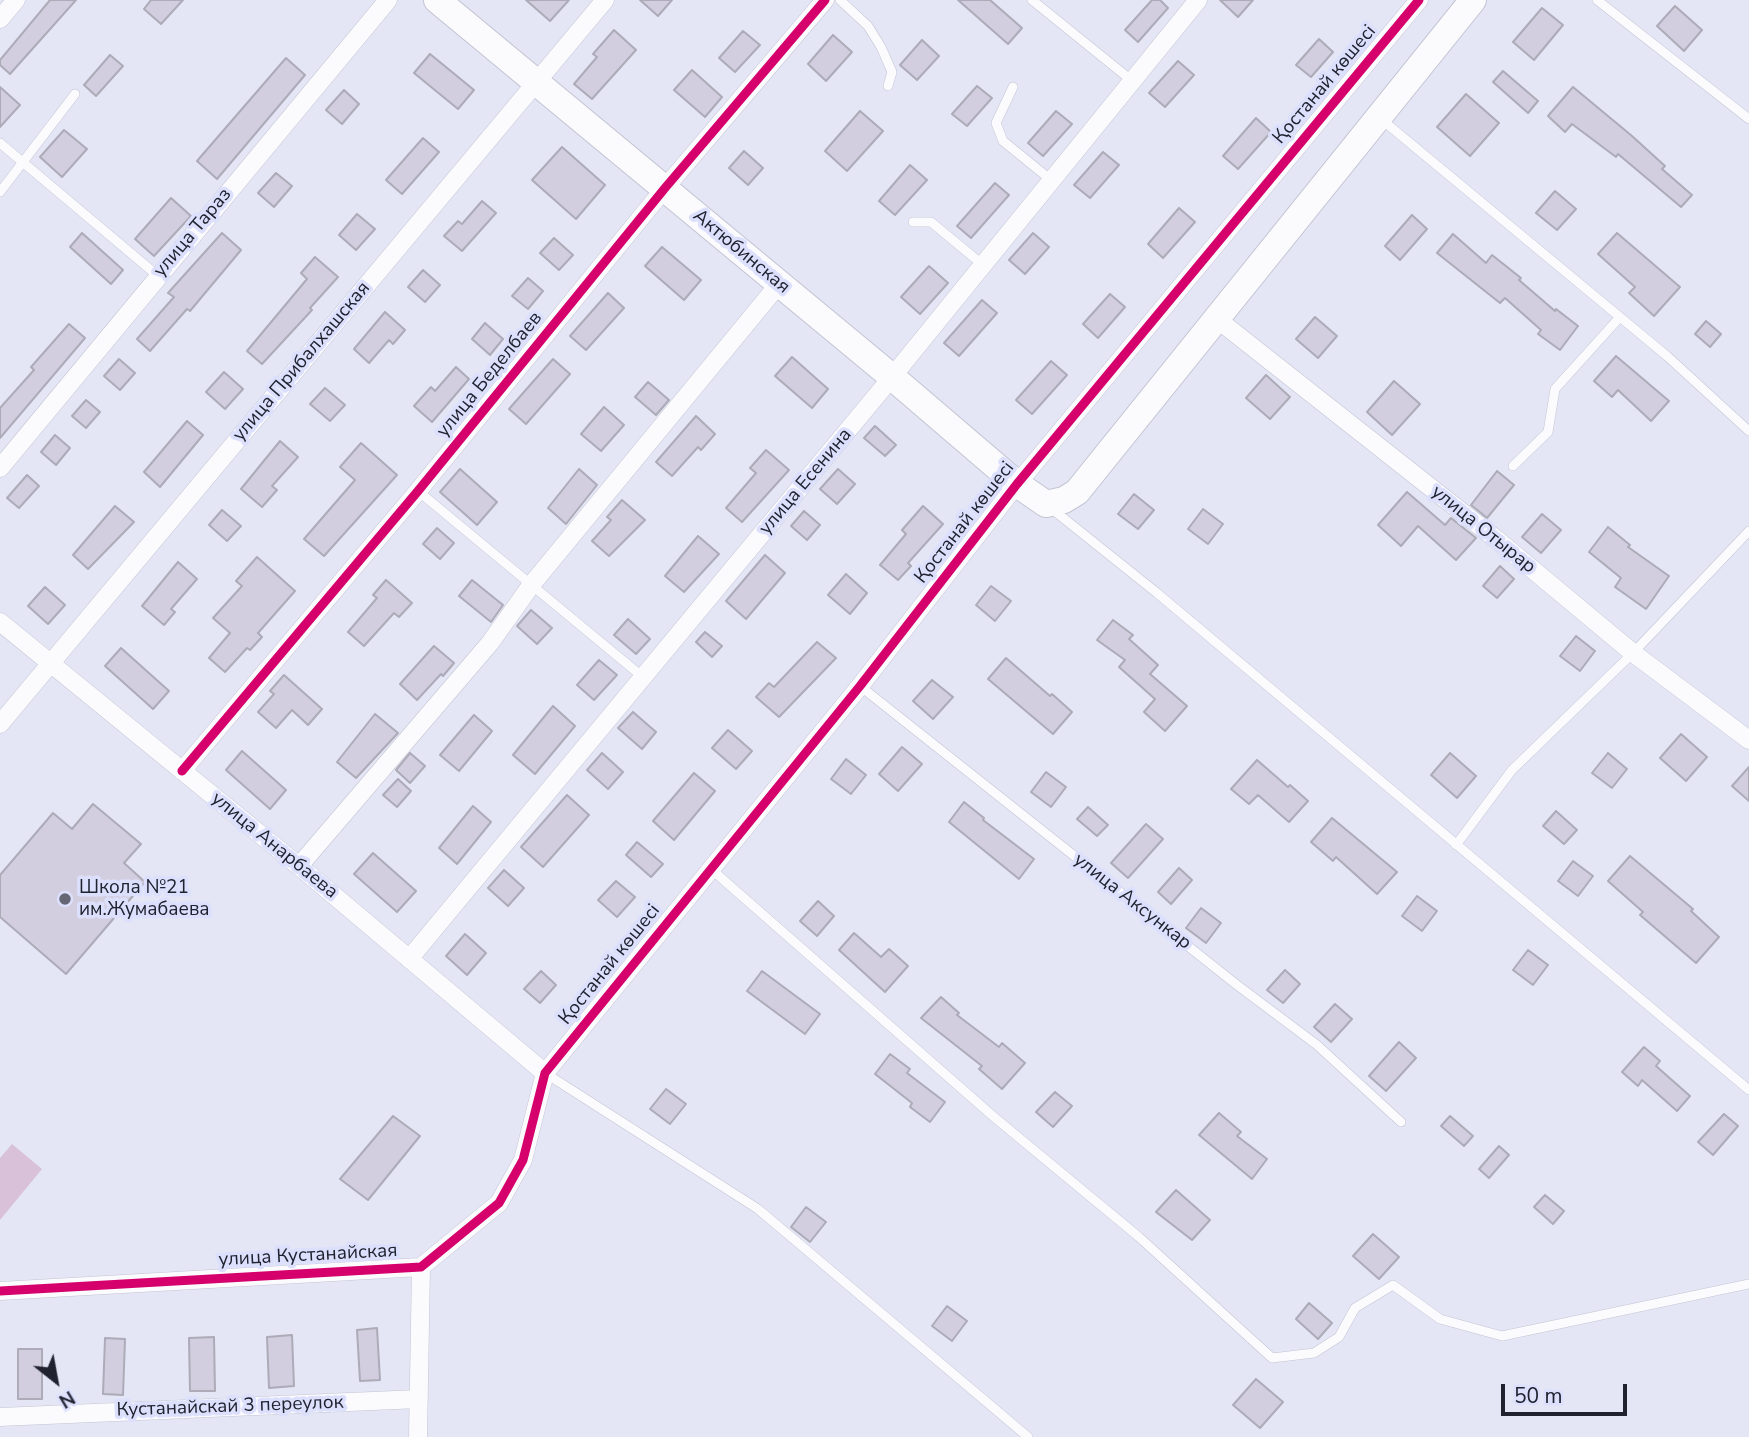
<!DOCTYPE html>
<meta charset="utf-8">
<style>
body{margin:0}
#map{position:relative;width:1749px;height:1437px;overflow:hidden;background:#e4e6f6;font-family:"Nunito Sans",sans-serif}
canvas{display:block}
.north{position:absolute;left:21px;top:1346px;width:70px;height:70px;-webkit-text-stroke:5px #dde0fd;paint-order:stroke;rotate:149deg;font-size:19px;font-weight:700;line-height:28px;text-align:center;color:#20222f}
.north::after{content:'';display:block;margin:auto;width:24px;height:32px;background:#20222f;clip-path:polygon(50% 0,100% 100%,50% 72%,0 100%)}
.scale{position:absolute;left:1501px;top:1384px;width:126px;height:32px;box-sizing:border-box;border:4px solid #20222f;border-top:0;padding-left:9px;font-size:21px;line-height:24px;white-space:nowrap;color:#20222f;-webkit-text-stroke:5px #dde0fd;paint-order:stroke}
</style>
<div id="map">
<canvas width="1749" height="1437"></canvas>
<div class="north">N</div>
<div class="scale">50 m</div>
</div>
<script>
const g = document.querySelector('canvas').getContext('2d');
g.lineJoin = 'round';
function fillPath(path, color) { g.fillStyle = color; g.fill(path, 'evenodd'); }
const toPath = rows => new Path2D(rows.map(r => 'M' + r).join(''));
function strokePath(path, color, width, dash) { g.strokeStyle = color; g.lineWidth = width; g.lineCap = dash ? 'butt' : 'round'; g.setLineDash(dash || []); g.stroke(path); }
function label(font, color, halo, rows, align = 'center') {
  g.font = font + ' "Nunito Sans",sans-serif'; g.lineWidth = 7; g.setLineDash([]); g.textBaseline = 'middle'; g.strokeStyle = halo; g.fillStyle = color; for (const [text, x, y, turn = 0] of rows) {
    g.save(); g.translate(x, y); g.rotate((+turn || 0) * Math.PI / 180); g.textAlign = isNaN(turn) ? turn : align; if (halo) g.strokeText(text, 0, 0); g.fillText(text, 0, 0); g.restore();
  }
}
fillPath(toPath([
 [12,1144,42,1169,0,1220,0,1158]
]), '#d8c1d9');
const building = toPath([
 [50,0,76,0,10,74,0,65,0,60,50,0],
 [151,0,183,0,161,24,144,9,151,0],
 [526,0,569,0,550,21,526,0],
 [640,0,672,0,658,16,640,0],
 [958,0,990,0,1022,28,1008,44,958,0],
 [1152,0,1160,0,1168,8,1138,42,1125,30,1152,0],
 [1220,0,1253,0,1238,17,1220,0],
 [1675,6,1702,30,1684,51,1657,26,1675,6],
 [1542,8,1563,25,1534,60,1513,42,1542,8],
 [614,30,636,50,592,99,574,84,597,57,593,54,614,30],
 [743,31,760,45,735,72,719,58,743,31],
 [833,35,852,52,826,81,808,64,833,35],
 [1319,39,1333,52,1311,77,1296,65,1319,39],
 [922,40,939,56,917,80,900,65,922,40],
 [430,54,474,90,458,109,414,73,430,54],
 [110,55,123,66,96,96,84,85,110,55],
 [286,58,305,75,217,179,197,161,286,58],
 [1178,61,1194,75,1165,107,1149,93,1178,61],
 [692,70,722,97,705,117,674,90,692,70],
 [1503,71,1538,101,1528,113,1493,82,1503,71],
 [977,86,992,98,967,126,952,114,977,86],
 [0,87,20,105,0,127,0,87],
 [1573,87,1632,136,1665,166,1662,169,1692,195,1681,207,1618,154,1616,157,1572,124,1565,132,1548,116,1573,87],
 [344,90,359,104,342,124,326,110,344,90],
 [1466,94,1499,123,1470,156,1437,127,1466,94],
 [860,111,883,131,847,171,825,151,860,111],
 [1056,111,1072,124,1043,156,1028,143,1056,111],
 [1256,118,1271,132,1238,169,1223,156,1256,118],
 [64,130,87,149,62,177,40,157,64,130],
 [423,138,439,152,402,194,386,180,423,138],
 [562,147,605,185,576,219,532,180,562,147],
 [744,151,763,168,748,185,729,168,744,151],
 [1103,152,1119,165,1090,198,1074,185,1103,152],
 [910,165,927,180,895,215,879,201,910,165],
 [276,173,292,186,274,207,258,193,276,173],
 [995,183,1009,195,971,238,957,226,995,183],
 [1555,191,1576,209,1557,230,1536,213,1555,191],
 [171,198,191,216,154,256,135,239,171,198],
 [482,201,496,213,462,251,444,236,458,221,462,224,482,201],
 [1179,208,1195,222,1163,258,1148,244,1179,208],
 [357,214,375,229,356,250,339,235,357,214],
 [1412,215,1427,229,1400,260,1385,246,1412,215],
 [82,233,123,270,111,284,70,247,82,233],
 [222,233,241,250,190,311,187,309,150,351,137,339,174,297,168,293,222,233],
 [1033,233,1049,247,1025,274,1009,260,1033,233],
 [1617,233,1680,287,1654,316,1629,293,1635,287,1598,254,1617,233],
 [1453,234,1486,263,1492,255,1521,278,1519,280,1555,311,1556,309,1578,326,1560,350,1538,334,1541,330,1505,298,1500,303,1437,253,1453,234],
 [554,238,573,255,559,270,540,253,554,238],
 [662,247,701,280,684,300,645,266,662,247],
 [315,257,338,277,310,308,312,310,262,364,247,351,307,279,301,273,315,257],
 [929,266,948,283,920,314,901,297,929,266],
 [423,270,440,285,425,302,408,287,423,270],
 [528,278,543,291,528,309,512,296,528,278],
 [608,293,624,308,586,350,570,336,608,293],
 [1110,294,1125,307,1098,338,1083,324,1110,294],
 [982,300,997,313,959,356,944,343,982,300],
 [385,312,405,330,393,344,389,340,369,363,354,349,385,312],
 [1315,317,1337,336,1318,358,1296,339,1315,317],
 [1706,321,1721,334,1710,347,1695,334,1706,321],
 [485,323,503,339,490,355,472,339,485,323],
 [69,324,85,338,0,438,0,408,34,370,31,367,69,324],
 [1616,356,1669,401,1651,421,1618,390,1612,397,1594,381,1616,356],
 [792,357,828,389,812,408,775,376,792,357],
 [119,359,135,373,120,390,104,376,119,359],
 [553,359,570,374,526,424,509,409,553,359],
 [1051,361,1067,375,1032,414,1016,400,1051,361],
 [456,367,469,379,432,422,414,406,431,387,435,391,456,367],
 [224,372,243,389,225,409,206,392,224,372],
 [1266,375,1290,397,1270,419,1246,398,1266,375],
 [1394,381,1420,404,1392,435,1367,412,1394,381],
 [648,382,669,400,656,415,635,397,648,382],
 [325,388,345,405,330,421,310,404,325,388],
 [86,400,100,412,86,428,72,416,86,400],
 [604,407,624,425,601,451,581,434,604,407],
 [696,416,715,434,701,450,698,447,672,476,656,462,696,416],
 [187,421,203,435,160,487,144,472,187,421],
 [875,426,896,445,885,456,864,438,875,426],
 [55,435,70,448,56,465,41,452,55,435],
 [280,441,298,457,272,486,277,490,262,507,241,489,280,441],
 [361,443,397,475,324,556,304,539,355,480,340,467,361,443],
 [766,450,789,470,742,522,726,508,756,473,750,468,766,450],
 [460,469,497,502,477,525,440,492,460,469],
 [579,469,597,485,566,524,548,508,579,469],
 [838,469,855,484,837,504,820,489,838,469],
 [1497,471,1514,485,1487,518,1471,505,1497,471],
 [27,475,39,486,19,508,7,498,27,475],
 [1407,492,1445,525,1451,518,1476,538,1456,560,1418,526,1401,546,1378,525,1407,492],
 [1134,494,1154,510,1138,529,1118,514,1134,494],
 [622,500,645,520,609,556,592,541,611,520,607,517,622,500],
 [115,506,134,522,88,569,73,555,115,506],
 [923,506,943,524,908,563,911,566,898,580,880,565,906,534,902,530,923,506],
 [1203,509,1223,524,1208,544,1188,529,1203,509],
 [222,510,241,526,227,541,209,525,222,510],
 [804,511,820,525,807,540,791,526,804,511],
 [1542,514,1561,530,1541,553,1522,537,1542,514],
 [1608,527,1630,545,1628,547,1669,576,1646,609,1615,587,1621,578,1589,552,1608,527],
 [437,528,454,543,440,559,423,544,437,528],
 [698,536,719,554,684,592,665,576,698,536],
 [765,555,785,573,746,619,726,601,765,555],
 [257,557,295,591,258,633,262,637,250,650,247,648,225,672,209,658,230,633,213,618,242,586,236,581,257,557],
 [178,562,197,579,171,609,175,612,164,625,142,606,178,562],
 [1500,566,1514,579,1497,598,1483,586,1500,566],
 [846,574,867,593,850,614,828,595,846,574],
 [386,580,412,603,399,617,394,613,364,646,348,632,377,598,373,595,386,580],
 [472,580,503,605,491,622,459,596,472,580],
 [991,586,1011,601,995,621,976,605,991,586],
 [45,587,65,605,48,624,28,606,45,587],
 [531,610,552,628,537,644,517,626,531,610],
 [628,619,650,639,636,654,614,635,628,619],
 [1113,620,1133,635,1129,639,1158,665,1150,674,1187,706,1165,731,1144,712,1155,699,1119,667,1125,660,1097,640,1113,620],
 [705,632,722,646,712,657,696,642,705,632],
 [1576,636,1595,651,1580,671,1560,656,1576,636],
 [817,642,836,658,779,717,756,697,769,683,774,687,817,642],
 [434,646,454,663,443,676,441,674,417,700,400,684,434,646],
 [121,648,169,691,153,709,105,666,121,648],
 [1006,658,1050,696,1052,694,1072,712,1053,734,988,679,1006,658],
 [599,660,617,675,594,700,577,685,599,660],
 [284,675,322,709,308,725,292,710,276,728,258,712,274,694,270,691,284,675],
 [932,680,953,697,933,719,913,701,932,680],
 [553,706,575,726,535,774,513,755,553,706],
 [633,712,656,732,642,749,618,728,633,712],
 [375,714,398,733,356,778,337,762,375,714],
 [474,715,492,731,459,771,440,755,474,715],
 [728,730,752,751,736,769,712,748,728,730],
 [1681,734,1707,757,1686,781,1660,758,1681,734],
 [902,747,922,764,898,791,879,774,902,747],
 [242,751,286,790,270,809,226,770,242,751],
 [410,753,425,766,410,783,396,770,410,753],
 [602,753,623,772,608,789,587,770,602,753],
 [1450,753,1476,776,1457,798,1431,775,1450,753],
 [1608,753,1627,769,1612,788,1592,773,1608,753],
 [846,759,866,775,851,794,831,779,846,759],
 [1257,760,1288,787,1290,785,1308,801,1289,822,1258,795,1249,804,1231,789,1257,760],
 [1749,767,1749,801,1732,786,1749,767],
 [1046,772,1066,787,1051,807,1031,792,1046,772],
 [694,773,715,791,674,840,653,821,694,773],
 [398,779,411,791,397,807,383,795,398,779],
 [567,795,589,815,543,867,521,847,567,795],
 [964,802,984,818,983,820,1034,859,1019,879,949,822,964,802],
 [93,804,141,844,124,863,145,882,66,974,0,917,0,875,53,813,72,829,93,804],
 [473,806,491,822,457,864,439,848,473,806],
 [1088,807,1108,825,1097,836,1077,819,1088,807],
 [1556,811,1577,830,1564,844,1543,826,1556,811],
 [1332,818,1397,872,1377,894,1336,857,1333,861,1311,842,1332,818],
 [1146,824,1163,839,1128,878,1111,863,1146,824],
 [637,842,663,864,651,877,626,855,637,842],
 [373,853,416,891,397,912,354,874,373,853],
 [1630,856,1693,909,1691,911,1719,937,1696,963,1640,915,1643,912,1608,881,1630,856],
 [1573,861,1593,876,1578,896,1558,881,1573,861],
 [1179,868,1192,880,1171,904,1158,892,1179,868],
 [504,870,524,888,508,906,488,888,504,870],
 [616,881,635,897,617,917,598,900,616,881],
 [1417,896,1437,911,1422,931,1402,916,1417,896],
 [818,901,834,916,817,936,800,921,818,901],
 [1201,908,1221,923,1206,943,1186,928,1201,908],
 [854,933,881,957,889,949,908,966,885,992,839,950,854,933],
 [465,934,486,953,467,975,446,956,465,934],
 [1528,950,1548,965,1533,985,1513,970,1528,950],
 [1285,970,1300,984,1283,1003,1267,990,1285,970],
 [541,971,556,985,540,1003,524,989,541,971],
 [762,971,820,1014,805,1034,747,991,762,971],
 [941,997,959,1013,957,1015,999,1047,1002,1043,1025,1063,1002,1089,979,1069,982,1066,921,1018,941,997],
 [1335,1004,1352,1019,1331,1042,1314,1027,1335,1004],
 [1399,1042,1416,1058,1386,1091,1369,1076,1399,1042],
 [1644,1047,1660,1061,1656,1066,1690,1096,1677,1111,1642,1080,1638,1086,1622,1072,1644,1047],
 [890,1054,910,1069,907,1073,945,1102,930,1122,910,1107,912,1103,875,1074,890,1054],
 [666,1089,686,1104,670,1124,650,1109,666,1089],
 [1055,1092,1072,1106,1053,1127,1036,1112,1055,1092],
 [1219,1113,1241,1132,1237,1136,1267,1159,1252,1179,1199,1135,1219,1113],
 [1724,1114,1738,1126,1713,1155,1698,1142,1724,1114],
 [393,1116,420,1136,368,1200,340,1179,393,1116],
 [1450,1116,1473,1136,1464,1146,1441,1126,1450,1116],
 [1499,1146,1509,1155,1489,1178,1479,1169,1499,1146],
 [1176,1190,1210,1220,1192,1240,1156,1212,1176,1190],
 [1545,1195,1564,1211,1553,1224,1534,1207,1545,1195],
 [806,1207,826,1222,810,1242,791,1227,806,1207],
 [1373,1234,1399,1257,1379,1279,1353,1256,1373,1234],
 [1309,1303,1332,1323,1318,1339,1296,1319,1309,1303],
 [947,1306,967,1321,952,1341,932,1326,947,1306],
 [377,1328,380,1380,360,1381,357,1330,377,1328],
 [292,1335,294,1386,269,1388,267,1337,292,1335],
 [214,1337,215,1391,190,1391,189,1338,214,1337],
 [105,1338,125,1339,123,1395,103,1394,105,1338],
 [18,1349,42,1349,42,1399,18,1399,18,1349],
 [1256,1379,1283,1402,1260,1428,1233,1405,1256,1379]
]);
fillPath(building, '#d2cedf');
strokePath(building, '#acabb7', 2);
const lane = toPath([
 [840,0,868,26,881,47,892,72,888,86],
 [1032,0,1131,80],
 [1597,0,1749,119],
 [1013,87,996,123,1003,141,1051,180],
 [1381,119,1667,356,1749,431],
 [0,143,158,276],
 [0,192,75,94],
 [913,222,931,222,983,265],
 [1513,466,1548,432,1555,389,1620,317],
 [418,491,644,678],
 [1052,509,1157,593,1749,1090],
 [860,686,1237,985,1317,1045,1401,1122],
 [1456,845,1512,770,1633,653,1749,531],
 [711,869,994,1117,1139,1237,1272,1358,1314,1353,1339,1337,1355,1308,1393,1285,1440,1319,1502,1336,1749,1284],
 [545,1073,758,1209,1028,1437]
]);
const street = toPath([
 [0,19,16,0],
 [1217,319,1496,539,1633,653,1749,740],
 [0,468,388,0],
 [0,622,299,866,545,1073],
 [0,724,605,0],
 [182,771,418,491,665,188,825,0],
 [299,866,490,643,532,584,779,284],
 [409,959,892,377,1198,0],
 [0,1291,421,1267,499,1203,523,1160,545,1073,860,686,1017,484,1419,0],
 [0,1417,419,1399],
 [418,1437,421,1267]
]);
const secondary = toPath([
 [437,0,892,377,1017,484,1046,504,1064,500,1077,492,1473,0]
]);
strokePath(lane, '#c2c4d2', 10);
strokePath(street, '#c2c4d2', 19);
strokePath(secondary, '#c2c4d2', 28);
strokePath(lane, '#fbfbfe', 9);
strokePath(street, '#fbfbfe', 18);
strokePath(secondary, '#fbfbfe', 26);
strokePath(toPath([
 [182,771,418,491,665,188,825,0],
 [0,1291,421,1267,499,1203,523,1160,545,1073,860,686,1017,484,1419,0]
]), '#d6006c', 9);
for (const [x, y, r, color] of [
 [65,899,7,"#656775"]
]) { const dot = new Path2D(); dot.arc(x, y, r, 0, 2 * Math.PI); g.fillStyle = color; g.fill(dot); strokePath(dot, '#dde0fd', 2.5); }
label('19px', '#20222f', '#dde0fd', [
 ["Қостанай көшесі",1325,85,-50],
 ["улица Тараз",193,233,-50],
 ["Актюбинская",741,252,40],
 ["улица Прибалхашская",302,362,-50],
 ["улица Беделбаев",490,375,-51],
 ["улица Есенина",806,482,-50],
 ["Қостанай көшесі",965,523,-52],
 ["улица Отырар",1483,530,39],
 ["улица Анарбаева",274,846,39],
 ["улица Аксункар",1132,902,38],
 ["Қостанай көшесі",610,965,-51],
 ["улица Кустанайская",308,1256,-3],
 ["Кустанайскай 3 переулок",230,1407,-2]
]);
label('19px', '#20222f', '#dde0fd', [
 ["Школа №21",79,888],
 ["им.Жумабаева",79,910]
], 'left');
</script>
